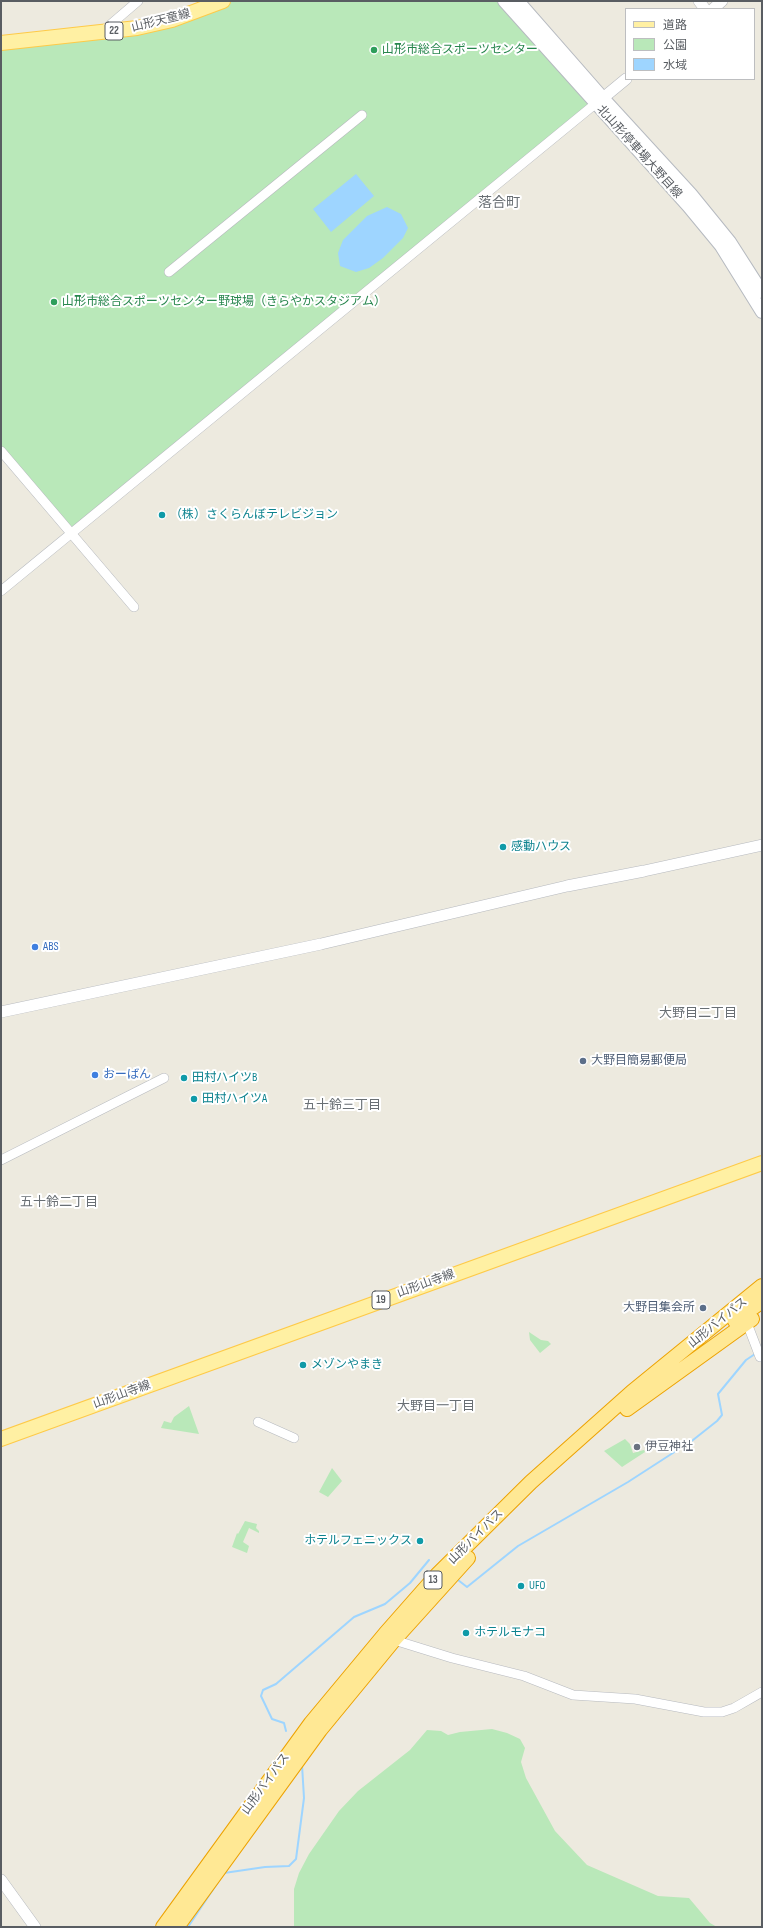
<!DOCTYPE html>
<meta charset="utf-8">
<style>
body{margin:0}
#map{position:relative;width:763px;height:1928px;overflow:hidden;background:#edeadf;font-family:"Sofia Sans Condensed","Noto Sans JP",sans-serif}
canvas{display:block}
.frame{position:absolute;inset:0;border:2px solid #595d62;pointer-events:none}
.legend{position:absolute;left:625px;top:8px;width:130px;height:72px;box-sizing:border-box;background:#fff;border:1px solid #bdbec0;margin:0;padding:5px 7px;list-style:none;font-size:12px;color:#595d62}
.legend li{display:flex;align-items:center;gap:8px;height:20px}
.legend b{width:20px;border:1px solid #bdbec0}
</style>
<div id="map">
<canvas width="763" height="1928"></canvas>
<div class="frame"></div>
<ul class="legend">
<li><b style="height:5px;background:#fff0a3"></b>道路</li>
<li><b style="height:11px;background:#b9e8b9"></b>公園</li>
<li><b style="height:11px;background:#9ed5ff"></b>水域</li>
</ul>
</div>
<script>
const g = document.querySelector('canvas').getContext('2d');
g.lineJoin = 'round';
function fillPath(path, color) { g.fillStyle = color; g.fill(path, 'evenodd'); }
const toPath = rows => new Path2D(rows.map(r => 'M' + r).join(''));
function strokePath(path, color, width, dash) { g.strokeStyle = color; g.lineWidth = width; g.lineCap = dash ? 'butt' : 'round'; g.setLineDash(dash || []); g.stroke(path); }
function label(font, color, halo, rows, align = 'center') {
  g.font = font + ' "Sofia Sans Condensed","Noto Sans JP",sans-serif'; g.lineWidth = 4; g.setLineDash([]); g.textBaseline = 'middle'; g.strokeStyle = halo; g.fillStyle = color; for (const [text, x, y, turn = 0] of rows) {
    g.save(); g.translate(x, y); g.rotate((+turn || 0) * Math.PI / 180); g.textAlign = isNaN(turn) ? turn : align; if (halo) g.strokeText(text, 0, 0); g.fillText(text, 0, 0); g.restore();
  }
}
fillPath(toPath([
 [223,1,504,1,595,104,71,534,1,451,1,46,103,32],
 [529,1332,541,1340,548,1341,551,1344,540,1353,530,1340],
 [189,1406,199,1434,161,1428,164,1421,171,1423,174,1417],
 [625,1439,630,1444,633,1453,644,1450,645,1452,622,1467,604,1451],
 [332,1468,342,1481,328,1497,319,1492],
 [245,1521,257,1524,256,1528,259,1531,259,1533,249,1528,243,1542,249,1546,247,1553,232,1547,237,1533,238,1534],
 [492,1729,507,1733,520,1739,525,1748,521,1762,526,1778,555,1831,587,1865,658,1896,689,1898,710,1923,717,1927,294,1927,294,1889,299,1873,309,1854,339,1811,358,1791,410,1750,427,1730,441,1731,448,1735,460,1732]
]), '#b9e8b9');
fillPath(toPath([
 [356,174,374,196,331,232,313,209],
 [387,207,401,214,408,228,403,238,383,258,369,268,356,272,340,266,338,253,343,240,367,216]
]), '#9ed5ff');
strokePath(toPath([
 [458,1580,467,1587,518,1546,628,1482,693,1440,717,1421,722,1415,718,1394,746,1360,755,1354],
 [286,1731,284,1723,272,1719,261,1696,263,1690,276,1684,354,1617,385,1604,410,1583,429,1560],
 [188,1927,224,1873,265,1867,289,1866,296,1859,304,1798,302,1765]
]), '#9ed5ff', 2);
const minor = toPath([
 [103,31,138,1],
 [169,272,362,115],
 [1,451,134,607],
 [1,591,600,100],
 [1,1160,164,1078],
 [747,1323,760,1357],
 [258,1422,294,1438],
 [394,1640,452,1658,524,1676,573,1695,635,1699,704,1712,722,1712,734,1708,762,1692]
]);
const tertiary = toPath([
 [699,1,705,9],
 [713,9,722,1],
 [603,98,626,79],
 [1,1012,321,944,567,886,644,871,762,845],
 [1,1880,35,1927]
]);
const secondary = toPath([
 [504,1,688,206,721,246,762,312],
 [518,1,603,98,691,194,730,242,762,292]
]);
const primary = toPath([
 [1,43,137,28,172,20,223,1],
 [1,1439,762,1163]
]);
const trunk = toPath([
 [735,1321,762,1301],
 [627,1409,752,1319],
 [163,1927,311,1723,385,1634,437,1575,531,1482,632,1392,762,1286],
 [177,1927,320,1730,394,1640,468,1558]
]);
strokePath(minor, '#b6b9be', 10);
strokePath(tertiary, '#b6b9be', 12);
strokePath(secondary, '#b6bac0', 14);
strokePath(primary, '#feca48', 16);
strokePath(trunk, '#eda200', 16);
strokePath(minor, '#fff', 9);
strokePath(tertiary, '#fff', 11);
strokePath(secondary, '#fff', 12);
strokePath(primary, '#fff0a3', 14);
strokePath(trunk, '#ffe894', 14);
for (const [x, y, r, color] of [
 [374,50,4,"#2e9e5b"],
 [54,302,4,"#2e9e5b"],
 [162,515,4,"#0f9aa8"],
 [503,847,4,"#0f9aa8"],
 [35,947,4,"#3f7fe0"],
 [583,1061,4,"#5c6f8a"],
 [95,1075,4,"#3f7fe0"],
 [184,1078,4,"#0f9aa8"],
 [194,1099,4,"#0f9aa8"],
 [703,1308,4,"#5c6f8a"],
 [303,1365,4,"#0f9aa8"],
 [637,1447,4,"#6b7280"],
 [420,1541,4,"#0f9aa8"],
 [521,1586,4,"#0f9aa8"],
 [466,1633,4,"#0f9aa8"]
]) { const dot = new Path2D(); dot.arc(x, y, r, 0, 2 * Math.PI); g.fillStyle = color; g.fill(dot); strokePath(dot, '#fff', 1.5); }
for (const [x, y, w] of [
 [114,31,18],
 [381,1300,18],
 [433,1580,18]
]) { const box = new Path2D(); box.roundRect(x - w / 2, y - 9, w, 18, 3); g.fillStyle = '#fff'; g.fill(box); strokePath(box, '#595d62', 1); }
label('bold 11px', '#595d62', null, [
 ["22",114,31],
 ["19",381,1300],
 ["13",433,1580]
]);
label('12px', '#595d62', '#fff', [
 ["山形天童線",161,21,-14],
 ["北山形停車場大野目線",639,152,48],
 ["山形山寺線",426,1284,-20],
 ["山形バイパス",718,1323,-39],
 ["山形山寺線",122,1395,-20],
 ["山形バイパス",476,1537,-45],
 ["山形バイパス",266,1784,-54]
]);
label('12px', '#27864d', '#fff', [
 ["山形市総合スポーツセンター",382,50],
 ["山形市総合スポーツセンター野球場（きらやかスタジアム）",62,302]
], 'left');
label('12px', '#0d838f', '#fff', [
 ["（株）さくらんぼテレビジョン",170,515],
 ["感動ハウス",511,847],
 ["田村ハイツB",192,1078],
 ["田村ハイツA",202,1099],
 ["メゾンやまき",311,1365],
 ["ホテルフェニックス",412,1541,"right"],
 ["UFO",529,1586],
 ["ホテルモナコ",474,1633]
], 'left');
label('12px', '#366cbe', '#fff', [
 ["ABS",43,947],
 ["おーばん",103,1075]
], 'left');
label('12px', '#4e5e75', '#fff', [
 ["大野目簡易郵便局",591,1061],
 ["大野目集会所",695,1308,"right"]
], 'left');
label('12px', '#5b616d', '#fff', [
 ["伊豆神社",645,1447]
], 'left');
label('13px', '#696f74', '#fff', [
 ["大野目二丁目",698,1014],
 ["五十鈴三丁目",342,1106],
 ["五十鈴二丁目",59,1203],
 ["大野目一丁目",436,1407]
]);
label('14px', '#696f74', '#fff', [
 ["落合町",499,203]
]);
</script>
